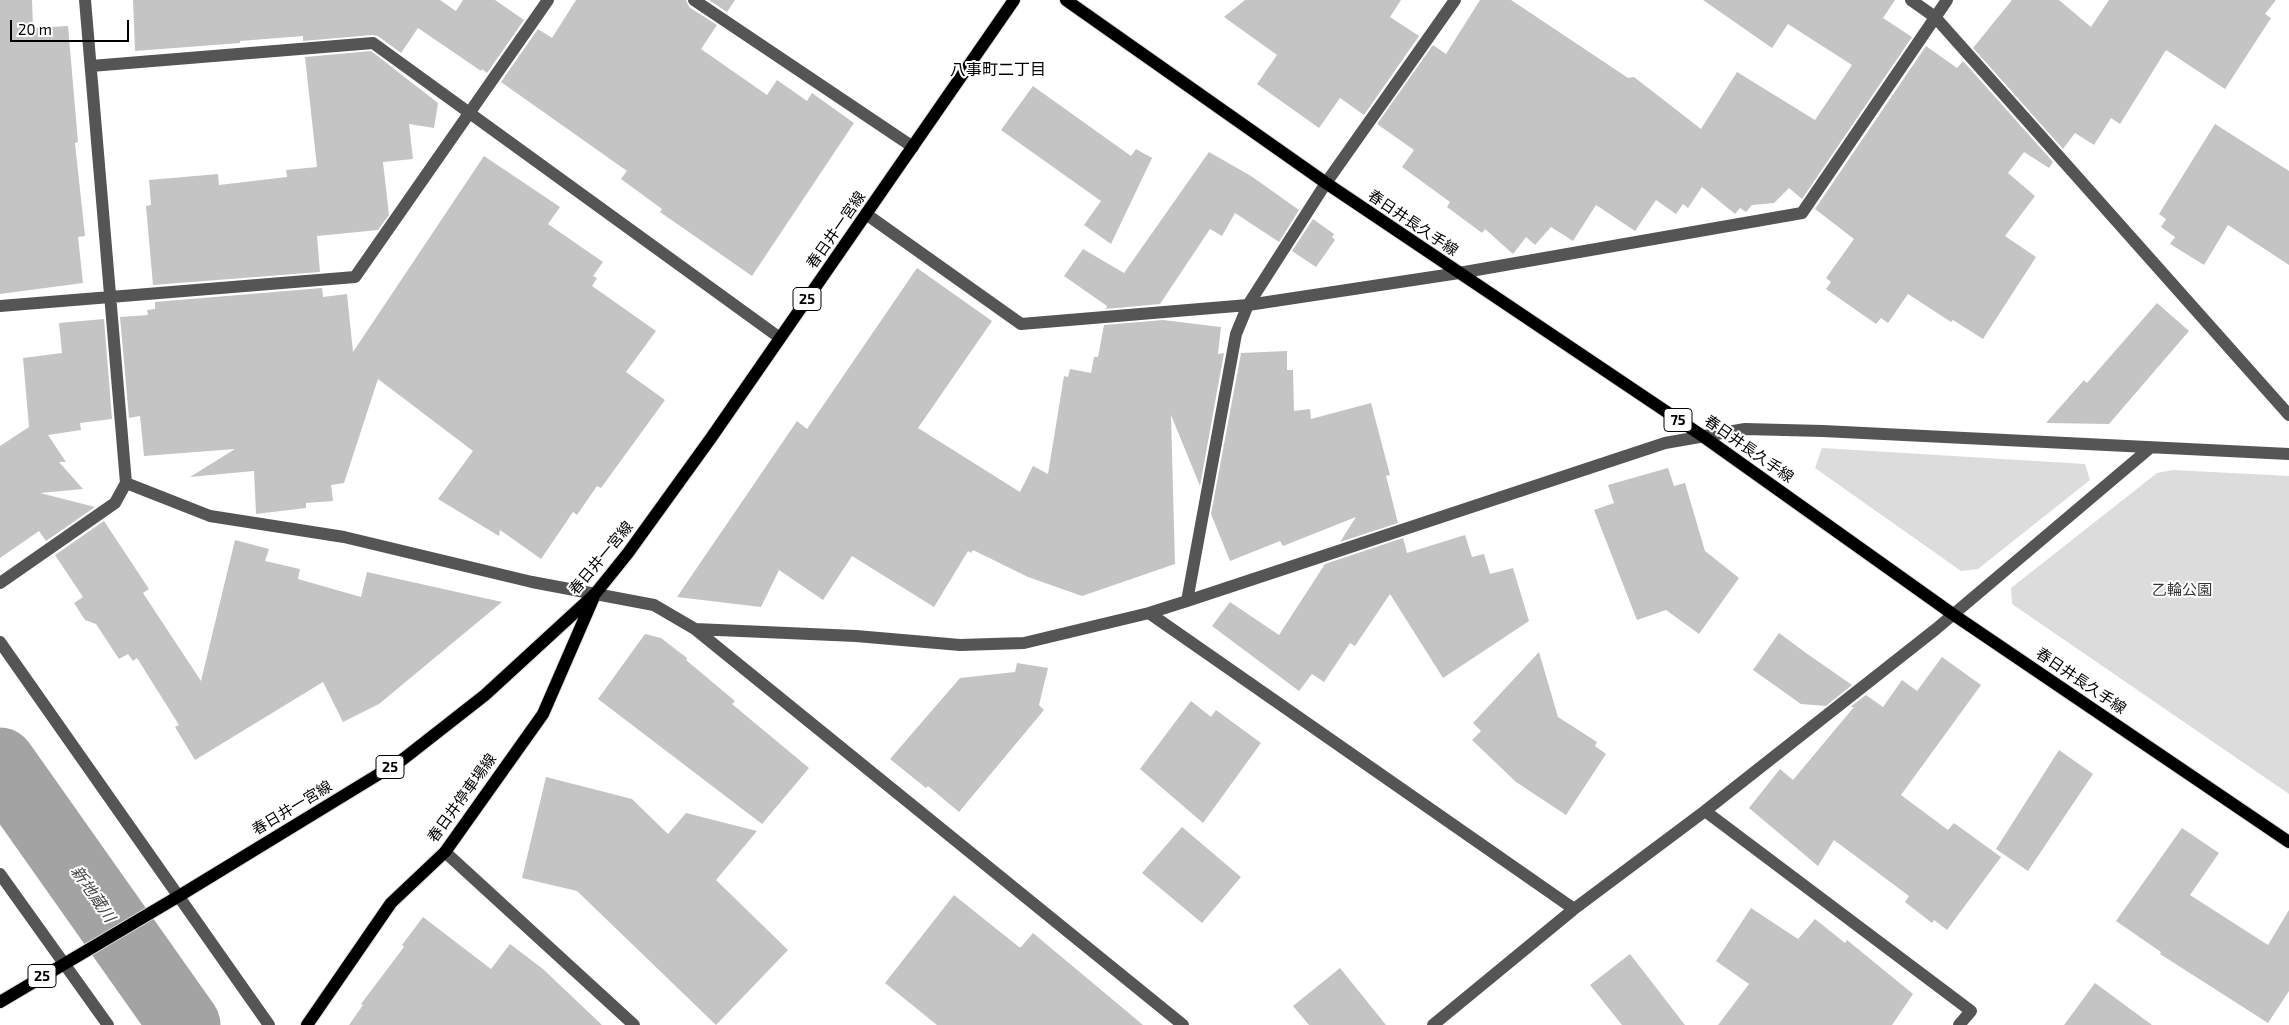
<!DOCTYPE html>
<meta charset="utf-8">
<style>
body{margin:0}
#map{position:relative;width:2289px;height:1025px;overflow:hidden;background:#fff;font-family:"Exo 2",sans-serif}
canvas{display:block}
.scale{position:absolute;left:10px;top:20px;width:119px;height:22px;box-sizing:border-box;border:2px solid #000;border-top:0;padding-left:6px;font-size:15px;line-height:18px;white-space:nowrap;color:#000;-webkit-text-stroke:4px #fff;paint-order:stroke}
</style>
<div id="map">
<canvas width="2289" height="1025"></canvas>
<div class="scale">20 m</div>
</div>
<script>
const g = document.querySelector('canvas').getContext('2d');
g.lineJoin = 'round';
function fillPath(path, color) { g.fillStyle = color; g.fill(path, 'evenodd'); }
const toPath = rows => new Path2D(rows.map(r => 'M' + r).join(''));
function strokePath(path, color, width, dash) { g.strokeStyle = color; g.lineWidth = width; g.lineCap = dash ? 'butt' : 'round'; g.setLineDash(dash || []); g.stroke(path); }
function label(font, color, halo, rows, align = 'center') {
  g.font = font + ' "Exo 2","Noto Sans JP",sans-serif'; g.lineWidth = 4; g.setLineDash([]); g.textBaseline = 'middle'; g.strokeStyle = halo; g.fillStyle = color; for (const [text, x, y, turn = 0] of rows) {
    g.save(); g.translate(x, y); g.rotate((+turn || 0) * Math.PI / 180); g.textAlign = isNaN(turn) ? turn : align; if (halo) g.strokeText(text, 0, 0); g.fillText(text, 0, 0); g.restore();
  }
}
fillPath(toPath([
 [1822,448,2085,464,2090,480,1978,569,1961,571,1815,468],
 [2173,470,2289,476,2289,794,2012,604,2011,588,2157,473]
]), '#dcdcdc');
strokePath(toPath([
 [0,763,185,1025]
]), '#a3a3a3', 71);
fillPath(toPath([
 [0,0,32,0,33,28,68,26,78,142,75,143,85,236,78,237,83,283,0,294],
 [133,0,440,0,456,11,463,0,495,0,524,20,487,73,482,69,481,71,418,28,401,53,378,36,372,35,303,41,303,36,240,41,240,43,135,51],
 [576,0,686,0,689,7,717,25,701,49,767,95,777,80,807,101,812,93,854,123,752,276,660,212,662,209,621,179,627,171,501,82,538,29,552,38],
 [709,0,735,0,727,12],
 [1245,0,1401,0,1390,17,1419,36,1364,115,1340,98,1319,128,1257,84,1277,55,1224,17],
 [1480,0,1511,0,1628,78,1634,77,1701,129,1737,72,1815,120,1852,65,1788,24,1772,48,1703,0,1895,0,1883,18,1912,37,1802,199,1789,188,1774,203,1752,205,1746,212,1740,208,1735,214,1702,187,1688,208,1683,204,1676,214,1656,200,1635,231,1596,205,1573,241,1551,227,1535,245,1526,237,1513,254,1485,229,1482,233,1447,207,1450,202,1402,167,1414,150,1377,124,1433,45,1446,54],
 [2012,0,2059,0,2091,27,2109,0,2276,0,2265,14,2271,18,2225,89,2166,50,2120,124,2111,118,2094,145,2075,133,2063,149,1973,48],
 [1926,46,1957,68,1963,61,2053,162,2049,168,2024,152,2008,173,2035,196,2005,236,2036,257,1983,339,1953,320,1951,322,1908,294,1888,323,1881,318,1876,324,1826,289,1831,282,1826,278,1854,239,1815,209],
 [371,51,438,103,434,128,409,124,413,159,383,162,389,215,378,230,317,236,320,272,153,285,146,206,151,205,149,180,218,174,219,185,287,177,286,170,317,167,305,57],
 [1033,86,1131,156,1136,149,1152,158,1111,244,1084,225,1101,201,1001,130],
 [2215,124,2289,171,2289,265,2228,225,2204,265,2170,244,2175,237,2161,227,2166,219,2159,214],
 [1209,152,1251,176,1299,210,1279,242,1235,213,1222,236,1210,229,1160,304,1106,309,1107,306,1064,276,1083,249,1124,273],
 [484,156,560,207,548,224,603,262,593,276,597,278,592,286,656,331,626,372,665,400,601,488,597,486,577,515,573,512,541,559,500,530,499,536,438,499,473,451,378,379,344,483,331,485,333,501,306,503,306,508,256,514,254,471,190,477,235,449,144,456,140,416,129,418,120,317,148,315,147,310,155,309,155,302,322,288,323,297,347,294,353,352],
 [1313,219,1334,234,1332,237,1335,240,1316,267,1292,251],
 [917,268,992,321,918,428,1020,492,1033,466,1048,474,1064,376,1068,377,1070,369,1091,373,1094,357,1098,357,1104,325,1163,320,1221,327,1218,354,1224,353,1200,486,1171,415,1175,564,1082,596,1028,577,973,550,971,553,968,551,934,607,852,556,823,600,779,570,761,607,677,597,797,421,807,429],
 [2157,303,2189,331,2109,424,2046,423,2084,380,2087,383],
 [104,319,112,419,80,423,81,430,48,435,66,462,59,462,83,489,40,493,95,507,46,541,39,531,0,558,0,446,29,427,23,358,62,353,59,323],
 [1287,351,1287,370,1293,370,1294,411,1310,409,1311,419,1371,403,1390,475,1386,476,1398,523,1340,542,1356,517,1283,546,1280,541,1230,561,1211,514,1241,353],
 [1668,468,1674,486,1685,483,1705,551,1739,578,1699,634,1666,610,1637,620,1594,510,1614,503,1608,485],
 [104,521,149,589,143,593,201,681,235,540,269,549,265,561,300,569,298,579,361,597,367,572,502,602,379,704,343,722,323,682,195,760,175,727,179,725,137,658,133,661,128,654,119,659,96,624,85,620,74,603,83,597,55,555],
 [1465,535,1472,557,1484,554,1490,574,1513,568,1529,621,1443,678,1390,594,1355,646,1350,643,1324,682,1312,674,1299,691,1212,626,1230,602,1279,635,1325,564,1403,538,1407,553],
 [1779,633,1806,653,1852,685,1826,706,1801,704,1753,670],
 [645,634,661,638,687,658,686,660,735,701,732,704,809,768,762,824,598,699],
 [1539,652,1558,717,1597,742,1595,746,1606,754,1566,815,1516,782,1472,740,1481,731,1473,723],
 [1942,657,1981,685,1901,795,1948,830,1954,823,2001,857,1947,930,1934,920,1932,923,1905,902,1909,896,1834,840,1818,866,1749,808,1780,769,1793,780,1854,707,1850,707,1866,695,1883,707,1902,680,1917,691],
 [1017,663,1048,668,1039,705,1044,710,959,812,928,786,926,788,890,759,960,678,1015,672],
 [1191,701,1211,717,1216,710,1261,743,1203,823,1140,769],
 [2059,750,2093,774,2028,871,1996,849],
 [546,777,632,799,668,834,686,813,757,831,716,880,788,950,716,1025,577,891,522,878],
 [1182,827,1241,877,1202,923,1142,873],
 [2182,828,2219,853,2190,895,2268,945,2289,910,2289,991,2268,1023,2160,954,2161,952,2116,921],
 [954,895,1019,947,1021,947,1033,933,1143,1025,937,1025,885,983],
 [1751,908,1798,939,1815,919,1845,943,1847,940,1913,994,1892,1025,1718,1025,1749,984,1716,961],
 [423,917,491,969,510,944,543,969,602,1025,349,1025,363,1005,361,1004,404,947,402,945],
 [1630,954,1685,1025,1622,1025,1590,985],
 [1340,968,1386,1025,1309,1025,1293,1006],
 [2095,983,2152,1025,2064,1025]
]), '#c4c4c4');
const major = toPath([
 [1066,0,1326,183,1704,437,1954,615,2289,842],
 [0,1002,179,896,402,760,485,695,595,594,628,553,711,438,1014,0],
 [307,1025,391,903,445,852,543,714,593,599]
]);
strokePath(major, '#dbdbdb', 14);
strokePath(toPath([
 [694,0,913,147],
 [1911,0,1935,17,2289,415],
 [91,66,373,43,780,338],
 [866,214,1021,324,1248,305,1459,273,1802,213,1947,0],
 [0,306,355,277,548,0],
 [126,483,210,516,344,537,532,582,654,605,695,629,1183,1025],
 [0,583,115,503,126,483,85,0],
 [1187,601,1236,334,1248,305,1326,183,1455,0],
 [1149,613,1574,909],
 [695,629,856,636,960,645,1024,643,1149,613,1187,601,1665,443,1745,429,1823,431,2289,454],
 [0,642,269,1025],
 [1705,811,1971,1011,1959,1025],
 [445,852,634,1025],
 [0,874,108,1025],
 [1433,1025,1574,909,1705,811,1936,629,2150,448]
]), '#555', 12);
strokePath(major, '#000', 12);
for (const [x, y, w] of [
 [807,299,28],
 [1678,420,28],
 [390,767,28],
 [42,976,28]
]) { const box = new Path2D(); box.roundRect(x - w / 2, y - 11.5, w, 23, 4); g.fillStyle = '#fff'; g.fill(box); strokePath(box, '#000', 1); }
label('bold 14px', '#000', null, [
 ["25",807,299],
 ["75",1678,420],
 ["25",390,767],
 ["25",42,976]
]);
label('15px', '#000', '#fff', [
 ["春日井長久手線",1413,223,34],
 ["春日井一宮線",836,230,-55],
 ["春日井長久手線",1749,449,35],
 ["春日井一宮線",601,558,-50],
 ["春日井長久手線",2081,681,34],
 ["春日井停車場線",462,798,-54],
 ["春日井一宮線",292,808,-31]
]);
label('15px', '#333', '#fff', [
 ["乙輪公園",2182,590]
]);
label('16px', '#000', '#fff', [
 ["八事町二丁目",998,70]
]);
label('italic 16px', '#444', '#fff', [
 ["新地蔵川",93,894,55]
]);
</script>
